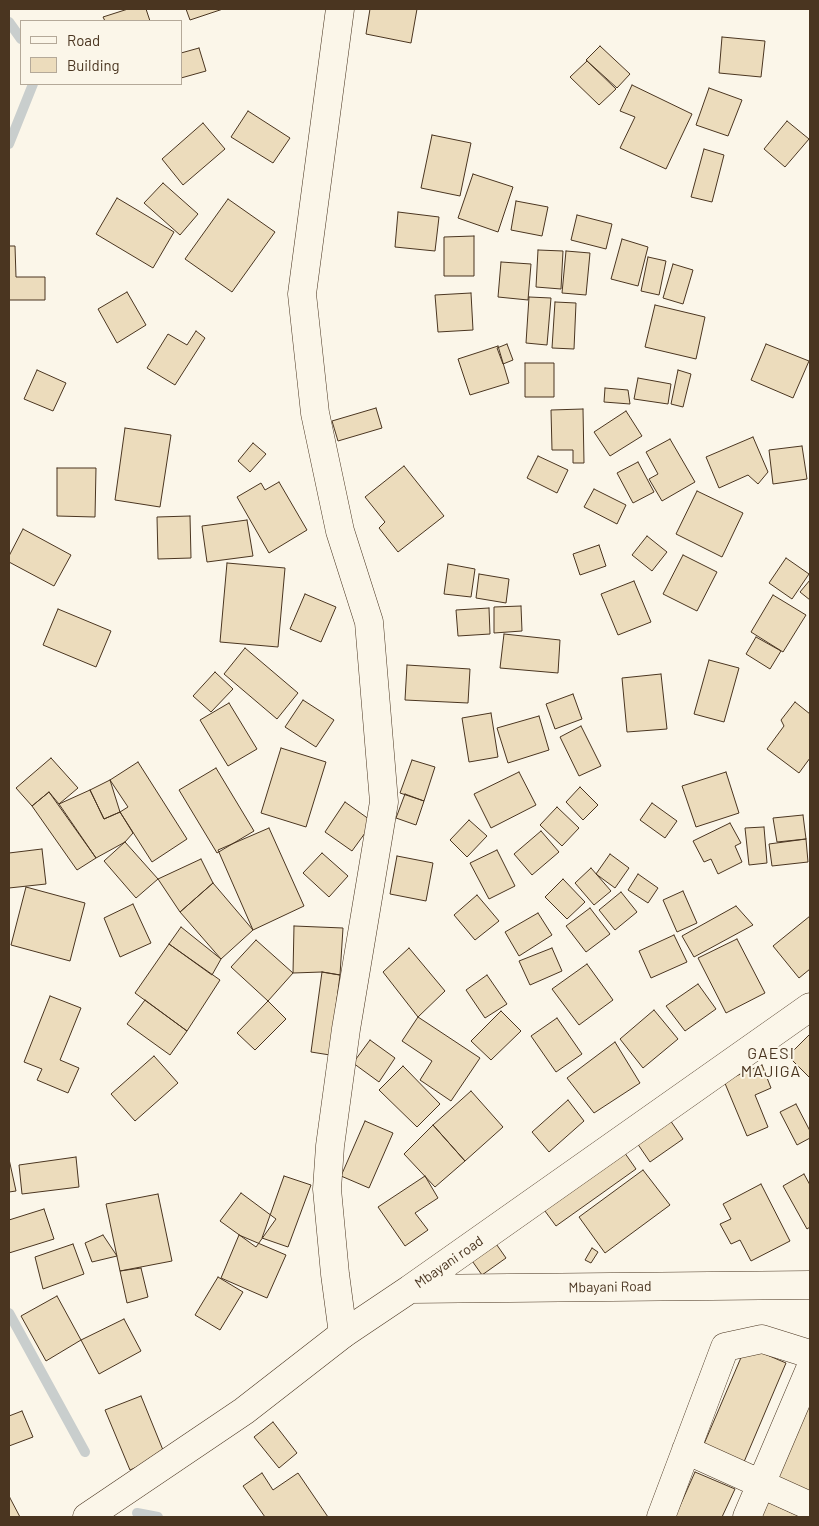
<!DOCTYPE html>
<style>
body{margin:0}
#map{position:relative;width:819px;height:1526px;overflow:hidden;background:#fbf6e9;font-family:Barlow,sans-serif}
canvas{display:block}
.frame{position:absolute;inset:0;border:10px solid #4a3520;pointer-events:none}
.legend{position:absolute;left:20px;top:20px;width:162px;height:65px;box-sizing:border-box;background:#fbf6e9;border:1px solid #b4a999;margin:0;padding:6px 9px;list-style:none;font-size:15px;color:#4a3520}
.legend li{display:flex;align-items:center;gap:10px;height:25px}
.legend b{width:25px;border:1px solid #b4a999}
</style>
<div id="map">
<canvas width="819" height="1526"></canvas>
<div class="frame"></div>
<ul class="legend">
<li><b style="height:6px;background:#fbf6e9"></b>Road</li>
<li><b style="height:14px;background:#ecdcbc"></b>Building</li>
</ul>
</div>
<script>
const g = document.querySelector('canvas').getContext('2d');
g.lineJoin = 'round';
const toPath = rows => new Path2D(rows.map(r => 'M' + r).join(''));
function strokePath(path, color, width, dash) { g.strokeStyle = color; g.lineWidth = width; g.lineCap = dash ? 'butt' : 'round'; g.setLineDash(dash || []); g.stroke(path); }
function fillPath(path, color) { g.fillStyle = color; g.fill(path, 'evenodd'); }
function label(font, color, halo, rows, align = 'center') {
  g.font = font + ' Barlow,sans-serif'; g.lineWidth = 4; g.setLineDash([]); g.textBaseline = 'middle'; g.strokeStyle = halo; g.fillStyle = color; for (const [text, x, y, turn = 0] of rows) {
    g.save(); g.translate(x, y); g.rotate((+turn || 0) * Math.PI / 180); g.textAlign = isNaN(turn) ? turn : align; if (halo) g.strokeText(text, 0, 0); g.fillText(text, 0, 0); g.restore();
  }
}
strokePath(toPath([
 [9,22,21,39],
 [9,144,33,84],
 [9,1313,85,1452],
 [137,1513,158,1517]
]), '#c9cecd', 10);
const building = toPath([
 [128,9,146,9,150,21,105,21,103,17,128,9],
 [186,9,223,9,190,20,186,9],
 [370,9,417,9,411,43,366,34,370,9],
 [722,37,765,41,761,77,719,73,722,37],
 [600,46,630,74,617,88,586,60,600,46],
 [199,48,206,71,181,78,181,53,199,48],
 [587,61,616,89,599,105,570,77,587,61],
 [632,85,692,114,666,169,620,148,635,117,620,111,632,85],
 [709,88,742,100,728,136,696,125,709,88],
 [248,111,290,138,273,163,231,137,248,111],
 [787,121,809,139,785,167,764,149,787,121],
 [203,123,225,149,183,185,162,159,203,123],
 [432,135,471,143,460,196,421,188,432,135],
 [704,149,724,155,712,202,691,197,704,149],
 [473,174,513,187,498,232,458,218,473,174],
 [163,183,198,214,180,235,144,203,163,183],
 [117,198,174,232,153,268,96,234,117,198],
 [228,199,275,232,232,292,185,259,228,199],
 [516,201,548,207,542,236,511,230,516,201],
 [398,212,439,217,435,251,395,247,398,212],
 [577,215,612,224,606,249,571,240,577,215],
 [474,236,474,276,444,276,444,237,474,236],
 [622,239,648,247,638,286,611,279,622,239],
 [9,246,15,246,16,277,45,277,45,300,9,300,9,246],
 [538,250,563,251,561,289,536,287,538,250],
 [566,251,590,253,586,295,562,293,566,251],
 [648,257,666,261,659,295,641,291,648,257],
 [501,262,531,264,528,300,498,297,501,262],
 [673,264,693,270,683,304,663,298,673,264],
 [127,292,146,325,117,343,98,309,127,292],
 [471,293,473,330,438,332,435,295,471,293],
 [529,297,551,298,547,345,526,343,529,297],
 [555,302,576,303,574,349,552,348,555,302],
 [655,305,705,317,696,359,645,347,655,305],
 [196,331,205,338,175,385,147,368,168,334,187,345,196,331],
 [507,344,513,360,503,364,497,348,507,344],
 [766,344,809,361,793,398,751,380,766,344],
 [498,346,509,383,470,395,458,359,498,346],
 [525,363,554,363,554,397,525,397,525,363],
 [37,370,66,383,53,411,24,399,37,370],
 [678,370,691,374,683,407,671,404,678,370],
 [638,378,671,384,668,404,634,399,638,378],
 [605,388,628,390,630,404,604,402,605,388],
 [376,408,382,428,338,441,332,421,376,408],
 [583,409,584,463,573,463,573,450,552,450,551,410,583,409],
 [626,411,642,436,610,456,594,432,626,411],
 [125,428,171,435,160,507,115,500,125,428],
 [753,437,768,472,758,484,748,475,719,488,706,457,753,437],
 [670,439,695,482,662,501,649,479,658,474,646,452,670,439],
 [253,443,266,454,250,472,238,461,253,443],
 [802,446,807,479,773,484,769,450,802,446],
 [538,456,568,470,557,493,527,478,538,456],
 [638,462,654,492,633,503,617,473,638,462],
 [404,466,444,516,398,552,379,528,385,522,365,497,404,466],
 [57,468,96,468,95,517,57,516,57,468],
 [279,482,307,530,269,553,237,497,261,483,265,490,279,482],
 [594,489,626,505,617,524,584,507,594,489],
 [697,491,743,513,722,557,676,534,697,491],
 [190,516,191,558,158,559,157,517,190,516],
 [247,520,253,556,207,562,202,526,247,520],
 [23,529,71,555,54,586,9,562,9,556,23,529],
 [647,536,667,552,652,571,632,555,647,536],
 [599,545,606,566,580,575,573,554,599,545],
 [683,555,717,572,697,611,663,594,683,555],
 [786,558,809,574,792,599,769,583,786,558],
 [227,563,285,568,278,647,220,642,227,563],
 [448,564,475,569,471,597,444,594,448,564],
 [479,574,509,579,506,603,476,598,479,574],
 [810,580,810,600,800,592,810,580],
 [634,581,651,622,618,635,601,594,634,581],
 [305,594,336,607,321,642,290,629,305,594],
 [773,595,806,615,783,652,751,632,773,595],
 [521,606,522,631,494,633,494,607,521,606],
 [489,608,490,634,458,636,456,610,489,608],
 [58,609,111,631,96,667,43,645,58,609],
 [504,634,560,640,558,673,500,668,504,634],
 [756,637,781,651,770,669,746,654,756,637],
 [245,648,298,693,277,719,224,674,245,648],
 [709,660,739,668,724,722,694,714,709,660],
 [407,665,470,669,468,703,405,700,407,665],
 [215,672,233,689,211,712,193,696,215,672],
 [661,674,667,729,627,732,622,678,661,674],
 [573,694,582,719,555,729,546,704,573,694],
 [303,700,334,720,316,747,285,727,303,700],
 [795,702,810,714,810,758,799,773,767,749,784,726,781,720,795,702],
 [229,703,257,749,228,766,200,720,229,703],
 [491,713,498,757,469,762,462,718,491,713],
 [539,716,549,750,508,763,497,728,539,716],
 [581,726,601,766,579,776,560,737,581,726],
 [281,748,326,762,306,827,261,813,281,748],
 [51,758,78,788,59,804,49,792,32,806,16,788,51,758],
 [412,760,435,767,424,801,400,793,412,760],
 [138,762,187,839,152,862,120,812,128,807,110,780,138,762],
 [216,768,254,831,217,853,179,790,216,768],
 [519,772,536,805,491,828,474,794,519,772],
 [726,772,739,813,696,827,682,786,726,772],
 [110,780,120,812,104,819,90,790,110,780],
 [580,787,598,805,583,820,566,802,580,787],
 [90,790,104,819,120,812,133,833,125,842,96,858,59,804,90,790],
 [49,792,96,858,77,870,32,806,49,792],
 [405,794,424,801,416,825,396,818,405,794],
 [345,802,373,822,352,851,325,832,345,802],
 [652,803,677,821,665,838,640,820,652,803],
 [557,807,579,828,562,846,540,825,557,807],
 [803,815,806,839,777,842,773,818,803,815],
 [469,820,487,836,467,857,450,840,469,820],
 [730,823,741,843,735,846,742,862,718,874,711,859,704,862,693,841,730,823],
 [764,827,767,863,749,865,745,828,764,827],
 [269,828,304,906,253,930,218,850,269,828],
 [541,831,559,852,532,875,514,854,541,831],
 [806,839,808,862,772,866,769,844,806,839],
 [125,842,158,879,136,898,104,861,125,842],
 [42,849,46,884,9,888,9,853,42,849],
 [497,850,515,886,489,899,470,863,497,850],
 [322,853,348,876,329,897,303,873,322,853],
 [610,854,629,868,615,888,596,874,610,854],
 [397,856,433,863,426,901,390,894,397,856],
 [201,859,213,883,180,912,158,879,201,859],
 [591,868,611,891,594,905,575,883,591,868],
 [638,874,658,888,648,903,628,890,638,874],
 [563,879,585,902,567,919,545,897,563,879],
 [213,883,253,930,221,959,180,912,213,883],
 [26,887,85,903,70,961,11,945,26,887],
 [683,891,697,923,677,932,663,900,683,891],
 [621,892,637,912,615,930,599,910,621,892],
 [477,895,499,921,475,940,454,915,477,895],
 [133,904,151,943,120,957,104,918,133,904],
 [736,906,753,925,694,957,682,936,736,906],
 [590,908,610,934,586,952,566,926,590,908],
 [538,913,552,935,519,956,505,932,538,913],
 [810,916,810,969,799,978,773,946,810,916],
 [294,926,343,928,340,975,322,972,293,973,294,926],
 [181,927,221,959,212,975,169,944,181,927],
 [674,935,687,962,651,978,639,951,674,935],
 [737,939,765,993,726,1013,698,958,737,939],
 [256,940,293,973,268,1001,231,967,256,940],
 [169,944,220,980,187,1031,135,993,169,944],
 [409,948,445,991,418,1017,383,972,409,948],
 [552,948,562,971,530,985,519,961,552,948],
 [587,964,613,1000,579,1025,552,989,587,964],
 [322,972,340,975,330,1055,311,1052,322,972],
 [487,975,507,1004,485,1018,466,990,487,975],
 [698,984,716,1009,685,1031,666,1006,698,984],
 [50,996,81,1008,60,1060,79,1068,68,1093,37,1080,42,1069,24,1062,50,996],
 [145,1000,187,1031,170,1055,127,1024,145,1000],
 [268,1001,286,1019,255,1050,237,1033,268,1001],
 [654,1010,678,1039,643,1068,620,1039,654,1010],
 [501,1011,521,1031,491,1060,471,1041,501,1011],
 [418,1017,480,1058,451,1101,420,1080,432,1061,402,1041,418,1017],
 [557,1018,582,1054,556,1072,531,1036,557,1018],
 [810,1034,810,1078,788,1056,810,1034],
 [370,1040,395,1058,379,1082,353,1063,370,1040],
 [615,1042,640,1083,594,1113,567,1078,615,1042],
 [154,1056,178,1083,135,1121,111,1094,154,1056],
 [762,1065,771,1088,755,1095,768,1127,747,1136,724,1081,762,1065],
 [403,1066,440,1104,417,1127,379,1090,403,1066],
 [471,1091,503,1127,465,1161,433,1125,471,1091],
 [568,1100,584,1121,549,1152,532,1132,568,1100],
 [796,1104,810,1131,810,1138,797,1145,780,1112,796,1104],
 [670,1120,683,1139,650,1162,637,1143,670,1120],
 [365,1121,393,1133,369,1188,341,1176,365,1121],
 [433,1125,465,1161,435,1187,404,1154,433,1125],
 [622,1149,636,1169,556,1226,542,1207,622,1149],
 [76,1157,79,1187,22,1194,19,1165,76,1157],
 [9,1159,16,1191,9,1192,9,1159],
 [643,1170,670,1205,605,1253,579,1217,643,1170],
 [804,1174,810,1185,810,1227,807,1229,783,1186,804,1174],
 [284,1176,311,1185,288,1247,262,1238,284,1176],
 [425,1176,438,1198,415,1213,428,1230,405,1246,378,1207,425,1176],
 [761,1184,790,1241,751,1261,740,1240,731,1244,720,1224,731,1219,723,1204,761,1184],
 [241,1193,276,1219,256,1247,220,1221,241,1193],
 [158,1194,172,1261,120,1271,106,1204,158,1194],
 [44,1209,54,1239,9,1253,9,1220,44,1209],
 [103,1235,117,1256,92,1262,85,1243,103,1235],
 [239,1235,286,1255,267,1298,221,1278,239,1235],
 [492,1238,506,1258,482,1275,468,1255,492,1238],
 [73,1244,84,1274,43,1289,35,1257,73,1244],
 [592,1248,598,1252,591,1263,585,1260,592,1248],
 [141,1268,148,1297,127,1303,120,1271,141,1268],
 [218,1277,243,1292,220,1330,195,1315,218,1277],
 [57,1296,81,1340,46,1361,21,1316,57,1296],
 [124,1319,141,1351,99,1374,81,1340,124,1319],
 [746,1346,786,1363,741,1469,701,1451,746,1346],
 [810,1392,810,1495,773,1480,810,1392],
 [141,1396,165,1455,130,1470,105,1410,141,1396],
 [22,1411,33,1437,9,1446,9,1416,22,1411],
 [273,1422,297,1453,279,1468,254,1437,273,1422],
 [695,1472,735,1489,722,1517,675,1517,695,1472],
 [262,1473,273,1490,298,1473,328,1517,265,1517,243,1486,262,1473],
 [10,1498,20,1517,9,1517,9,1499,10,1498],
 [768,1502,801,1517,761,1517,768,1502]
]);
fillPath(building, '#ecdcbc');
strokePath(building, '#4a3520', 1);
const street = toPath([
 [410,1289,810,1285],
 [343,1334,410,1289,810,1007],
 [686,1450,810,1506],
 [661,1517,725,1347,762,1339,810,1354],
 [747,1517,810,1369]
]);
const secondary = toPath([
 [87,1517,244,1411,343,1334,335,1274,327,1189,330,1146,346,1029,384,802,369,622,340,531,315,413,302,294,340,9]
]);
strokePath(street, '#4a3520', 29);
strokePath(secondary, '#4a3520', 29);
strokePath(street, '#fbf6e9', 28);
strokePath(secondary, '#fbf6e9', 28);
label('14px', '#4a3520', '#fbf6e9', [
 ["Mbayani road",449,1262,-35],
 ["Mbayani Road",610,1287,-1]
]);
g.letterSpacing = '1px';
label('16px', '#4a3520', '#fbf6e9', [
 ["GAESI",771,1054],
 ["MAJIGA",771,1072]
]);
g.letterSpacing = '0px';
</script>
